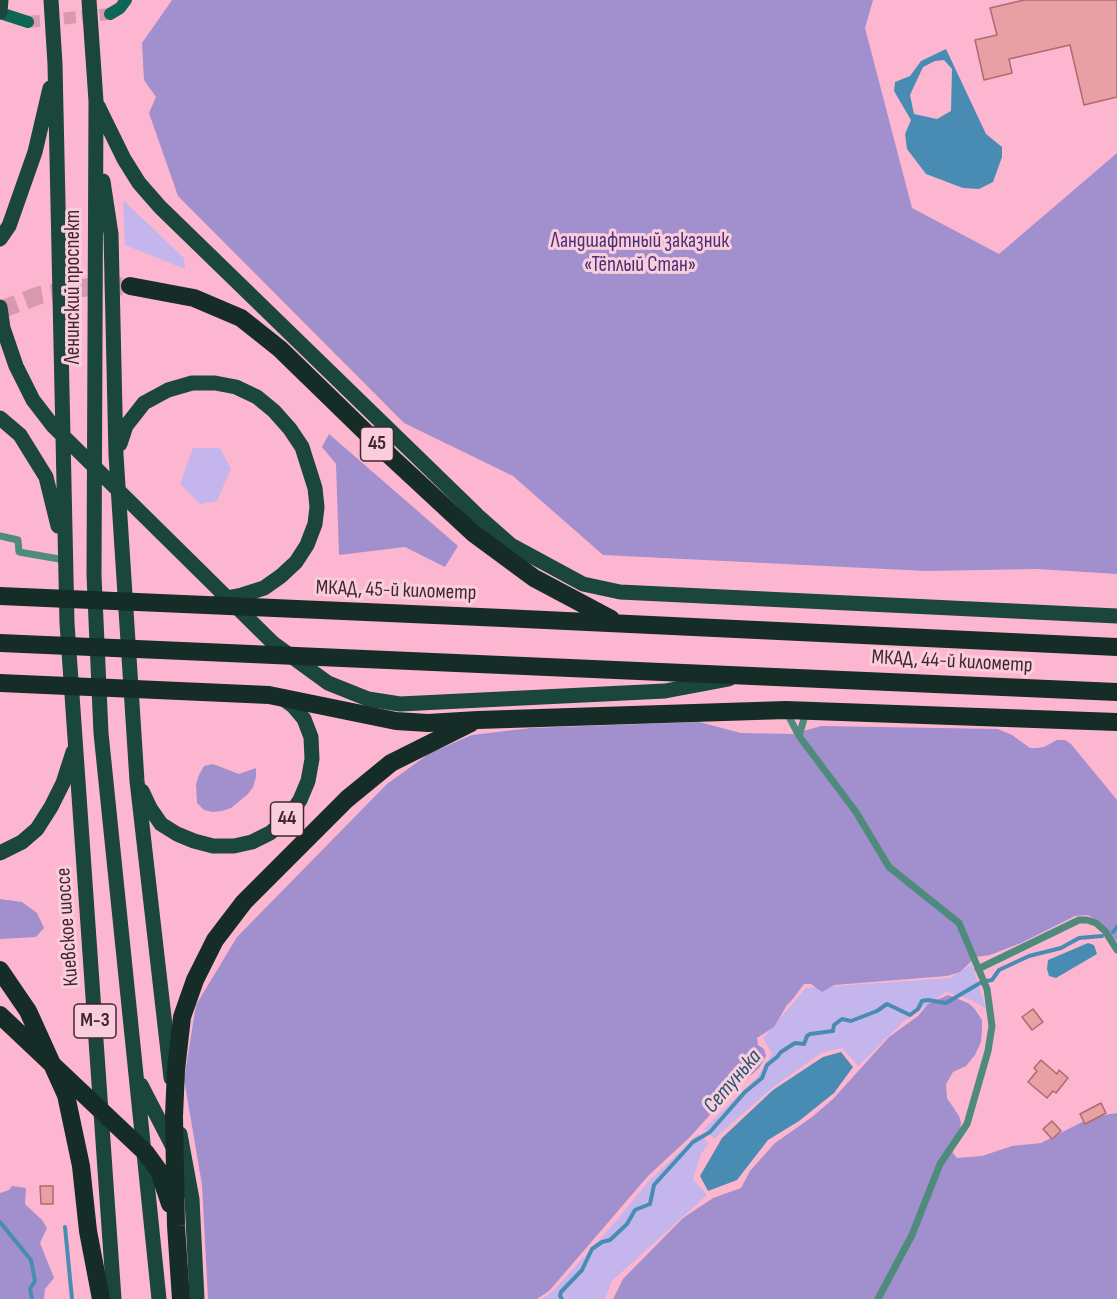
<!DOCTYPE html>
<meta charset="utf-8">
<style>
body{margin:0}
canvas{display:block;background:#fdb6cf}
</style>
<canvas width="1117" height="1299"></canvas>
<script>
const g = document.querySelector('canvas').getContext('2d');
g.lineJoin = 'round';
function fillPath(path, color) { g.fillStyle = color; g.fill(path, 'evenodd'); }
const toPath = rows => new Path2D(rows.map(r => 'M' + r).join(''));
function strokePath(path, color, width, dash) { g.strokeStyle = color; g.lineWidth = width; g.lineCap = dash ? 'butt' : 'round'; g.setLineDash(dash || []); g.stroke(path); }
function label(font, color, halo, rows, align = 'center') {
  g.font = font + ' "Sofia Sans Condensed",sans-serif'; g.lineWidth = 6; g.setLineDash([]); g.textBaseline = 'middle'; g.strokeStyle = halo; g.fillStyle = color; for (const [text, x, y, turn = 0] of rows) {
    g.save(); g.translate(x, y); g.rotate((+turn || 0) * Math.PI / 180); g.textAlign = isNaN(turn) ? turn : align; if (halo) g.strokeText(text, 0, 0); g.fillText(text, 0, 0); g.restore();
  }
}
fillPath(toPath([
 [123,200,184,258,185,269,125,245],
 [193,448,220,448,231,469,217,501,200,504,180,484],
 [972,964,986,1009,971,1000,946,992,904,1021,858,1066,842,1048,821,1053,771,1089,714,1139,704,1129,758,1076,772,1054,763,1038,806,988,950,978],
 [698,1134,709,1143,701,1154,693,1179,707,1195,612,1281,605,1299,542,1299,555,1289,616,1221,648,1182]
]), '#c4b6ec');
fillPath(toPath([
 [172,0,873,0,865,28,912,208,999,254,1117,153,1117,574,1037,569,926,571,603,555,513,476,404,423,178,196,149,113,156,97,144,80,142,43],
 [329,434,458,546,445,567,405,547,339,555,336,464,322,447],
 [699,722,741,733,793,734,821,726,998,729,1012,735,1030,748,1037,748,1044,747,1057,740,1065,740,1071,744,1117,800,1117,942,1099,922,1088,915,1075,916,1021,943,990,955,976,957,960,972,947,976,834,985,822,992,811,984,804,984,792,1000,787,1005,774,1027,757,1038,758,1045,764,1049,766,1056,759,1068,727,1096,689,1138,648,1176,550,1290,537,1299,208,1299,202,1185,184,1079,196,1005,237,937,387,784,430,753,472,735,531,728],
 [213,764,239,774,256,768,256,777,253,787,248,794,231,808,222,811,213,812,204,810,197,803,196,784,199,775,204,766],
 [0,899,22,902,37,913,44,928,36,937,0,939],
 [948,995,968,1003,974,1008,982,1020,982,1028,981,1042,975,1055,966,1066,953,1072,946,1084,947,1098,959,1116,961,1123,960,1130,949,1148,957,1158,982,1156,1012,1146,1041,1143,1092,1117,1117,1113,1117,1299,613,1299,623,1279,683,1218,713,1198,741,1188,750,1171,775,1143,812,1117,833,1099,889,1037,918,1016,928,1004],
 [12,1186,26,1188,25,1204,42,1220,47,1228,40,1243,54,1278,45,1289,44,1299,0,1299,0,1193,9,1190]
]), '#a190cd');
fillPath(toPath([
 [946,49,986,134,1002,147,1002,157,993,182,979,189,963,188,926,174,907,149,905,134,911,120,894,91,895,82,910,76,921,61],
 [944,60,952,69,951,111,937,119,914,114,910,95,923,67,935,61],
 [1088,943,1094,945,1097,954,1056,978,1049,976,1047,969,1048,960],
 [841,1052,853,1067,834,1093,799,1121,768,1140,737,1180,708,1191,700,1176,722,1138,773,1090,823,1057]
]), '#498cb3');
strokePath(toPath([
 [1113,932,1117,927],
 [986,981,992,980,999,970,1029,956,1061,948,1079,938,1102,936],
 [0,1222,31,1260,35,1281,30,1289,32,1299],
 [65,1227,72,1299],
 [562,1299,560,1296,561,1292,582,1270,592,1249,602,1242,610,1240,627,1224,635,1210,650,1204,654,1185,693,1142,710,1132,745,1092,762,1078,767,1065,777,1057,781,1052,795,1043,804,1044,807,1036,810,1034,833,1031,834,1025,842,1019,851,1021,877,1011,887,1004,910,1015,918,1009,922,1001,928,1000,946,1003,980,983]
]), '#498cb3', 4);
const building = toPath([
 [1024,0,1117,0,1117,97,1084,105,1070,45,1009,59,1012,73,984,80,975,40,997,35,990,8,1024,0],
 [1033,1009,1043,1022,1032,1030,1022,1017,1033,1009],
 [1041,1060,1057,1074,1059,1070,1068,1078,1056,1093,1053,1091,1047,1098,1028,1082,1037,1071,1034,1068,1041,1060],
 [1101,1103,1106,1113,1085,1124,1080,1114,1101,1103],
 [1052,1121,1061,1131,1052,1139,1043,1129,1052,1121],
 [40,1186,53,1186,53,1204,41,1204,40,1186]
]);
fillPath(building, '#e9a0a4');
strokePath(building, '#ae6a6e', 1.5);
strokePath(toPath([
 [28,22,110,14]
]), '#d899af', 12, [12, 6]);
strokePath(toPath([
 [0,310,40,295,89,287,130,286]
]), '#d899af', 18, [18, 9]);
strokePath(toPath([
 [0,536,18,540,19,552,65,560],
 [787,713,799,736,806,712],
 [799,736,856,812,889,867,959,923,987,989,992,1026,988,1051,967,1124,940,1164,912,1235,878,1299],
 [978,969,1079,920,1087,920,1096,923,1105,931,1117,950]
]), '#4e8b7c', 7);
strokePath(toPath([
 [0,13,28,22],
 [110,14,120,8,126,0]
]), '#0d6656', 12);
strokePath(toPath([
 [51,0,55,64,67,623,114,1299],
 [89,0,96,101,94,575,101,733,159,1299],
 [0,12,1,0],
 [98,106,124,159,139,183,160,207,477,515,511,545,583,584,620,592,1117,616],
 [103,181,111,234,116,455,137,781,171,1078],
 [0,239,9,226,35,152,50,88],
 [0,307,3,328,16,366,33,400,53,426,273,643,328,683,368,699,400,704,665,691,729,679],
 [0,418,20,435,46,477,58,526],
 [120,444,126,426,144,403,168,390,192,383,215,383,236,387,257,397,274,411,290,429,302,447,315,488,317,507,315,524,307,545,296,562,281,576,264,588,242,595,221,599],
 [142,791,150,808,161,824,177,834,194,841,213,846,234,846,252,842,270,833,287,819,300,800,308,781,312,759,311,737,304,719,293,706,282,698],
 [0,853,22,842,37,829,51,807,63,783,73,752],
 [141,1085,174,1149],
 [180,1134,192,1199,197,1299]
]), '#1a463c', 15);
strokePath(toPath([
 [130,286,194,298,241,318,280,349,390,456,473,533,534,578,611,619],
 [0,596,503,618,1117,647],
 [0,643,1117,692],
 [0,683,269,695,396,721,428,723,478,720,786,710,1117,722],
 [0,970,28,1011,66,1095,81,1166,88,1231,101,1299],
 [0,1015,146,1153,159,1171,170,1204],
 [181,1299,176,1226,174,1116,176,1070,182,1017,195,980,215,940,244,902,347,799,391,763,471,723]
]), '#162c27', 18);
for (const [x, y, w] of [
 [377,444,33],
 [287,819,33],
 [95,1021,42]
]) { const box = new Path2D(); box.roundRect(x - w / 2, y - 17, w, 34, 4.5); g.fillStyle = '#f9cddb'; g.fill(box); strokePath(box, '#422630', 1.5); }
label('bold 20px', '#422630', null, [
 ["45",377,444],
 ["44",287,819],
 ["М-3",95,1021]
]);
label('21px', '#492f78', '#f9cddb', [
 ["Ландшафтный заказник",640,242],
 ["«Тёплый Стан»",640,266]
]);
label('21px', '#422630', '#f9cddb', [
 ["Ленинский проспект",74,287,-90],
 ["МКАД, 45-й километр",396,591,2],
 ["МКАД, 44-й километр",952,662,3],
 ["Киевское шоссе",68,927,-94]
]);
label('italic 22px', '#215470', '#f9cddb', [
 ["Сетунька",733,1082,-49]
]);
</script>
